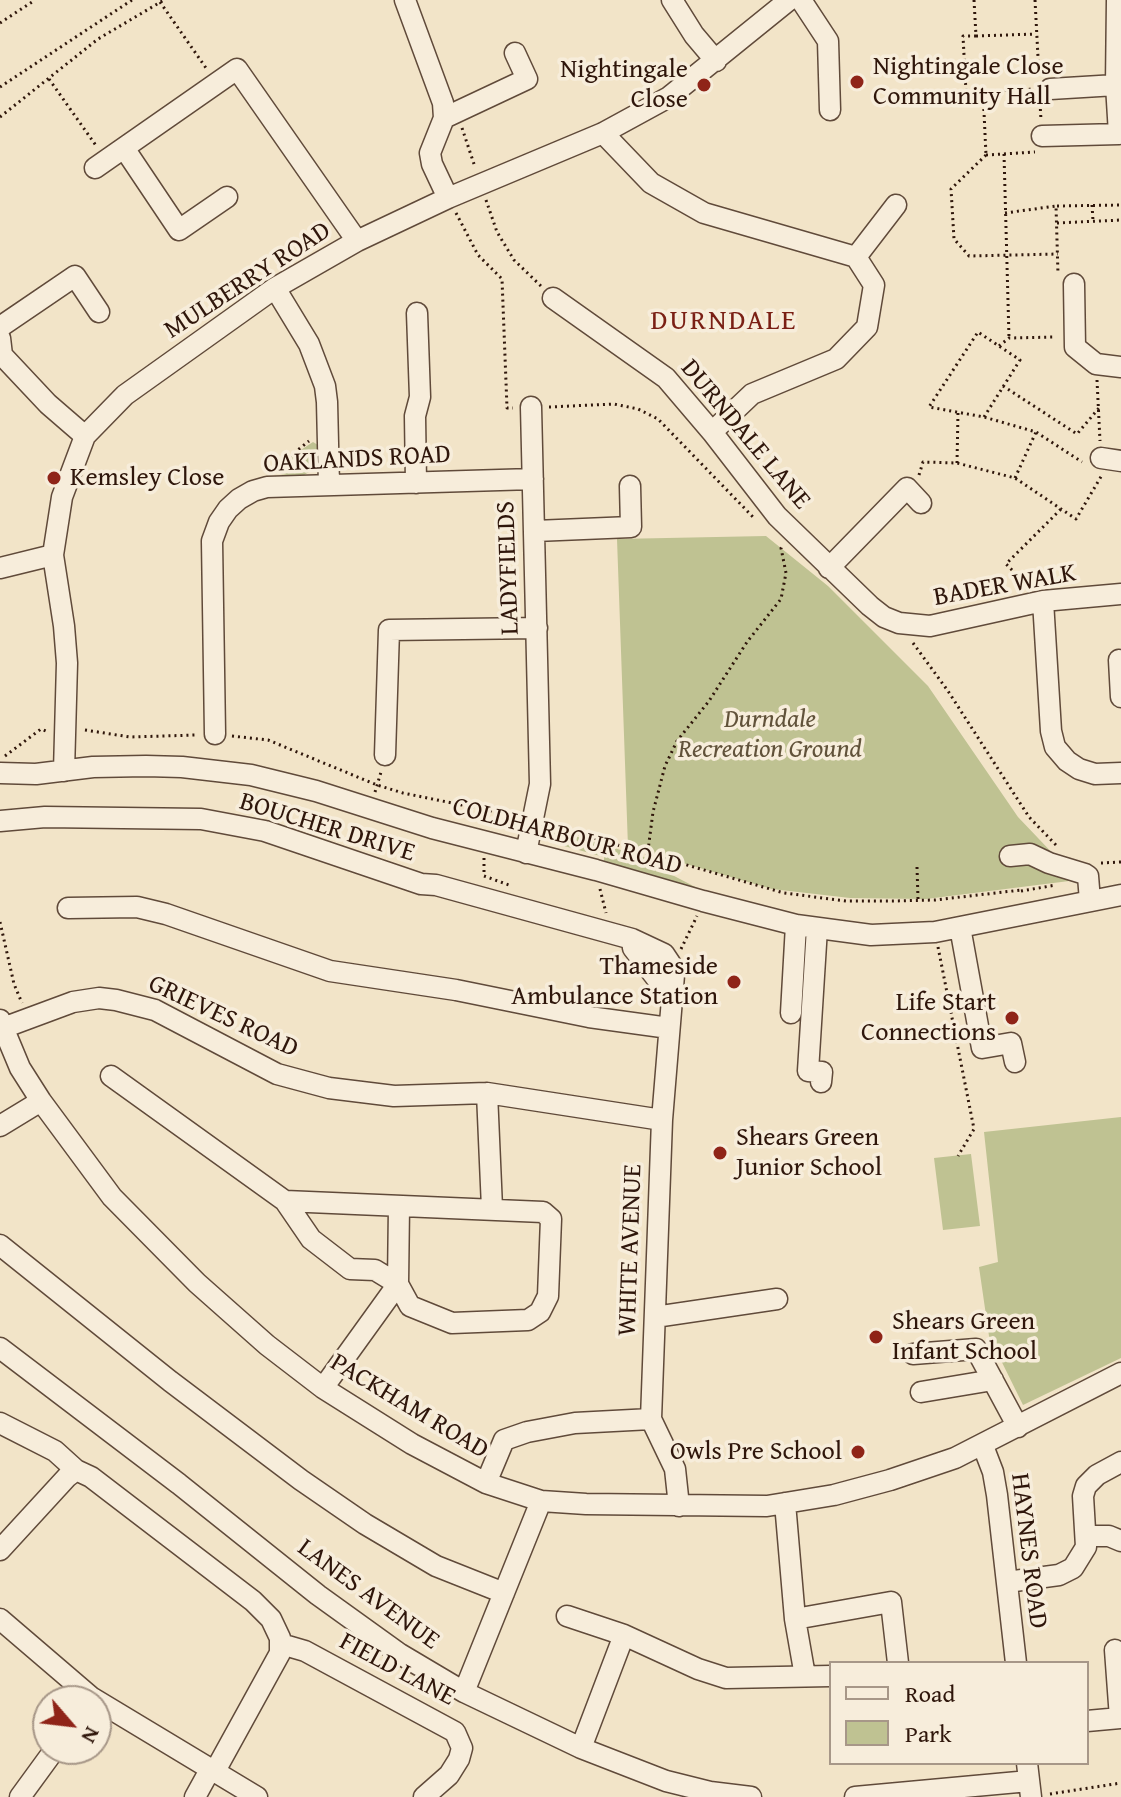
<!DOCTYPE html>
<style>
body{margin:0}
#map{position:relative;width:1121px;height:1797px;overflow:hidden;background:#f2e4c8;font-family:"Gentium Book Plus",serif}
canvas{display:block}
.legend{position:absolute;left:829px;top:1661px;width:260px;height:104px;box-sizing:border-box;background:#f7eddb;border:2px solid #a79788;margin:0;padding:10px 14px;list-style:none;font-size:24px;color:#2f160b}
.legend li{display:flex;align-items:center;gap:16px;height:40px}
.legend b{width:40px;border:2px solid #a79788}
.north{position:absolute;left:32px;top:1685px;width:80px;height:80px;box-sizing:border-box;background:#f7eddb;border:2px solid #a79788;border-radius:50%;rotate:118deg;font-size:22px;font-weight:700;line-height:32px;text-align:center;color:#2f160b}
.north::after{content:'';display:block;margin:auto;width:28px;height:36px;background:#8f2418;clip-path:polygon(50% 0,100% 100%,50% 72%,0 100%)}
</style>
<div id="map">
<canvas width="1121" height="1797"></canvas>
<ul class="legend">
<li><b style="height:10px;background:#f7eddb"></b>Road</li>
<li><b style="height:22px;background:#bfc292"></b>Park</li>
</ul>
<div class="north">N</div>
</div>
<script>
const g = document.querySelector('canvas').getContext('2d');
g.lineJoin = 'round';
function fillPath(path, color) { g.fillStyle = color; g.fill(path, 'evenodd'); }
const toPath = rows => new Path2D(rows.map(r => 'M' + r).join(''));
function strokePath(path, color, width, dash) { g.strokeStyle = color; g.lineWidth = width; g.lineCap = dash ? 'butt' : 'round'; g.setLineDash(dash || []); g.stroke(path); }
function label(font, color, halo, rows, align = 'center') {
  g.font = font + ' "Gentium Book Plus",serif'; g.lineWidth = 7; g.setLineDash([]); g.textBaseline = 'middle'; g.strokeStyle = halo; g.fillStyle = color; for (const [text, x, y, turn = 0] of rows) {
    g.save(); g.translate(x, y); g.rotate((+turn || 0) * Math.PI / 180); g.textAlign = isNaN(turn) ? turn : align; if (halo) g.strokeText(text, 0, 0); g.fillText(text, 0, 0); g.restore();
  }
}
fillPath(toPath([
 [313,442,318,445,319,461,315,468,301,477,280,474,281,463],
 [766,536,828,586,928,686,1018,817,1058,859,1093,878,926,899,850,898,772,889,628,847,617,539],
 [548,828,644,857,655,866,701,890,604,862,604,857,557,844,549,837],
 [1121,1117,1121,1358,1023,1405,989,1336,979,1267,998,1262,984,1132],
 [971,1154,980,1226,943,1230,934,1158]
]), '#bfc292');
const minor = toPath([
 [405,0,443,103,444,118,430,153,432,164,448,198],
 [672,0,694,35,716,61],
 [801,0,828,41,830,110],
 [1050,89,1116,85,1117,0],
 [444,118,527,79,515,53],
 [603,133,651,183,704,213,856,257,874,285,867,327,836,359,752,394,712,432],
 [1042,136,1119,134,1116,85],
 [124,148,179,230,227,197],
 [95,168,237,69,357,241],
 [856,257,896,205],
 [1074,284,1075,347,1096,364,1121,367],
 [275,288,309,344,325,386,327,402,329,485],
 [553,298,666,378,712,432,777,516,870,606,884,617,899,623,930,626,1043,601,1121,594],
 [0,327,75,276,99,312],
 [0,338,2,355,48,404,85,436],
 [1101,458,1121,461],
 [416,483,415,416,420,397,417,313],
 [535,531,631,527,630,486],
 [0,568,53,555],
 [829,568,907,488,921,503],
 [1043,601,1051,731,1055,747,1067,761,1079,769,1095,774,1121,773],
 [1119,660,1121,697],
 [215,734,212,541,219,522,228,509,239,499,253,491,267,487,533,479],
 [385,755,389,630,537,628],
 [64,771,67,663,64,626,53,555,62,497,85,436,125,395,275,288,357,241,448,198,603,133,669,97,789,0],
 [0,773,36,774,93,767,146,766,182,767,251,775,316,791,432,828,596,870,703,901,796,925,871,935,935,932,1121,895],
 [0,821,45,817,201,819,265,831,421,884,436,885,632,939,664,954,672,966,674,975,662,1120,651,1419,675,1469,679,1506],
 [526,853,540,784,531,407],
 [1010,856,1030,854,1049,863,1085,874,1088,876,1090,901],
 [68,908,137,907,166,914,330,971,456,990,589,1017,669,1028],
 [960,927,982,1048,1011,1043,1015,1062],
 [817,928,808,1071,822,1072,821,1082],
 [632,939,633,948,664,988,672,991],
 [791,1013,796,925],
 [0,1020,20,1068,41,1101,112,1197,197,1283,267,1345,323,1388,412,1444,486,1483,541,1501,586,1504,767,1506,834,1495,890,1480,955,1458,1121,1373],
 [3,1028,73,1002,99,998,116,1000,155,1010,277,1074,329,1088,394,1096,487,1093,662,1120],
 [111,1076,285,1201,311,1239,350,1269,375,1270,398,1284,410,1306,452,1323,528,1320,540,1312,548,1296,551,1219,543,1212,285,1201],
 [487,1093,492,1208],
 [0,1126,41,1101],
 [0,1245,170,1381,301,1480,365,1524,436,1566,504,1593],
 [655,1317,777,1299],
 [0,1348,179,1484,318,1595,400,1654,464,1692,581,1748,666,1781,710,1792,751,1797],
 [913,1354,976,1349,1018,1427],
 [323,1388,398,1284,399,1206],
 [921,1392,993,1380],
 [0,1423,55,1451,76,1470,91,1477,253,1601,271,1619,280,1638,280,1653,215,1771],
 [983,1446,993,1472,997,1495,1016,1663],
 [486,1483,504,1440,527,1432,575,1423,651,1419],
 [785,1503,795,1619,805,1676],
 [1086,1536,1109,1536,1121,1541],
 [0,1550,67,1477,76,1470],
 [1007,1582,1059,1575,1073,1568,1086,1547,1083,1496,1086,1486,1097,1475,1121,1462],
 [567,1616,624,1635,698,1669,726,1678,831,1676],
 [0,1619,91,1697,257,1797],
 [795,1619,891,1602,898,1663],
 [281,1644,305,1651,455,1732,462,1748,459,1759,449,1775,424,1797],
 [464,1692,541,1501],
 [1087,1721,1120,1718,1115,1650],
 [581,1748,624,1635],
 [1027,1763,1031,1797],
 [20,1797,55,1749],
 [195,1797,211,1768],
 [855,1797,1029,1781]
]);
strokePath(minor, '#604a3a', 23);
strokePath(toPath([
 [974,0,976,36,963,36,966,92,1034,89],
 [1035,0,1039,76],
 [160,2,206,68],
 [0,23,35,0],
 [976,36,1036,34],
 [49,79,97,147],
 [0,87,132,0],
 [983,91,986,155],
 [1040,103,1041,120],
 [0,117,98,39,164,0],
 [462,128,475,167],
 [1004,154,1009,338],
 [986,155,951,189,954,239,969,256,1058,254],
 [986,155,1035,152],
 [486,200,497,232,514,260,542,287],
 [1092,205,1093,221],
 [1057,206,1121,205],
 [456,213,478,255,502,279,507,408,513,408],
 [1005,213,1056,206,1058,274],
 [1057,223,1121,220],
 [999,346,1009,338,1056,337],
 [1097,380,1100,441],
 [1003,386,1077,434,1099,408],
 [549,407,614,404,638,409,658,419,753,517],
 [984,417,1020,360,978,332,929,407,984,417,1036,432,1082,462],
 [957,463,958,412],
 [275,468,309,441],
 [919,475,923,462,957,463,1015,478,1076,519,1102,475],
 [1015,478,1036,432],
 [1029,587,1006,564,1061,509],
 [913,643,948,691,1029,817,1056,845],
 [85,730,130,737,196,735],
 [232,736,268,740,377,785,403,793,516,816],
 [5,756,41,729,48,732],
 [375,792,381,772],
 [282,818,286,802],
 [548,825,784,893,846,901,893,901,935,900,1021,890],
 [484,858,484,876,509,885],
 [1101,863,1121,862],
 [917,867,918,899],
 [675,873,653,862,648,850,653,812,665,766,677,741,709,701,747,642,781,599,786,573,781,548,783,545],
 [600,889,606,913],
 [1021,891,1056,885],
 [0,922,14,984,22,1003],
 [938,947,974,1129,958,1156],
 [681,949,697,916],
 [1050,1794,1121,1783]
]), '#2f160b', 3, [2, 4]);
strokePath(minor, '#f7eddb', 20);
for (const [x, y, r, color] of [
 [857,82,8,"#8f2418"],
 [704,85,8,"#8f2418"],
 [54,478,8,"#8f2418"],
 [734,982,8,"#8f2418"],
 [1012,1018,8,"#8f2418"],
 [720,1153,8,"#8f2418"],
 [876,1337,8,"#8f2418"],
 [858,1452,8,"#8f2418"]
]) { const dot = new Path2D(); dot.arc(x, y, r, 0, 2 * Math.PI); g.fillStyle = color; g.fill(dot); strokePath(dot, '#f7eddb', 3); }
label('26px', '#2f160b', '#f7eddb', [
 ["Nightingale Close",873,67],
 ["Community Hall",873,97],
 ["Nightingale",688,70,"right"],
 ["Close",688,100,"right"],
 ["Kemsley Close",70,478],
 ["Thameside",718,967,"right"],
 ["Ambulance Station",718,997,"right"],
 ["Life Start",996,1003,"right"],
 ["Connections",996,1033,"right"],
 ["Shears Green",736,1138],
 ["Junior School",736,1168],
 ["Shears Green",892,1322],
 ["Infant School",892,1352],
 ["Owls Pre School",842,1452,"right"]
], 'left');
label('26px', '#2f160b', '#f7eddb', [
 ["MULBERRY ROAD",248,281,-33],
 ["DURNDALE LANE",745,435,50],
 ["OAKLANDS ROAD",357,460,-3],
 ["LADYFIELDS",509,568,-92],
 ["BADER WALK",1005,586,-10],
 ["BOUCHER DRIVE",327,828,17],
 ["COLDHARBOUR ROAD",567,837,15],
 ["GRIEVES ROAD",223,1017,25],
 ["WHITE AVENUE",631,1250,-88],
 ["PACKHAM ROAD",409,1407,31],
 ["HAYNES ROAD",1028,1551,83],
 ["LANES AVENUE",368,1595,36],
 ["FIELD LANE",397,1670,28]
]);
label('italic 26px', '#61523a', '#f7eddb', [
 ["Durndale",770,720],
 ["Recreation Ground",770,750]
]);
g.letterSpacing = '2px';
label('28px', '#7a1f14', '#f7eddb', [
 ["DURNDALE",724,322]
]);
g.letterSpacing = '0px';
</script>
